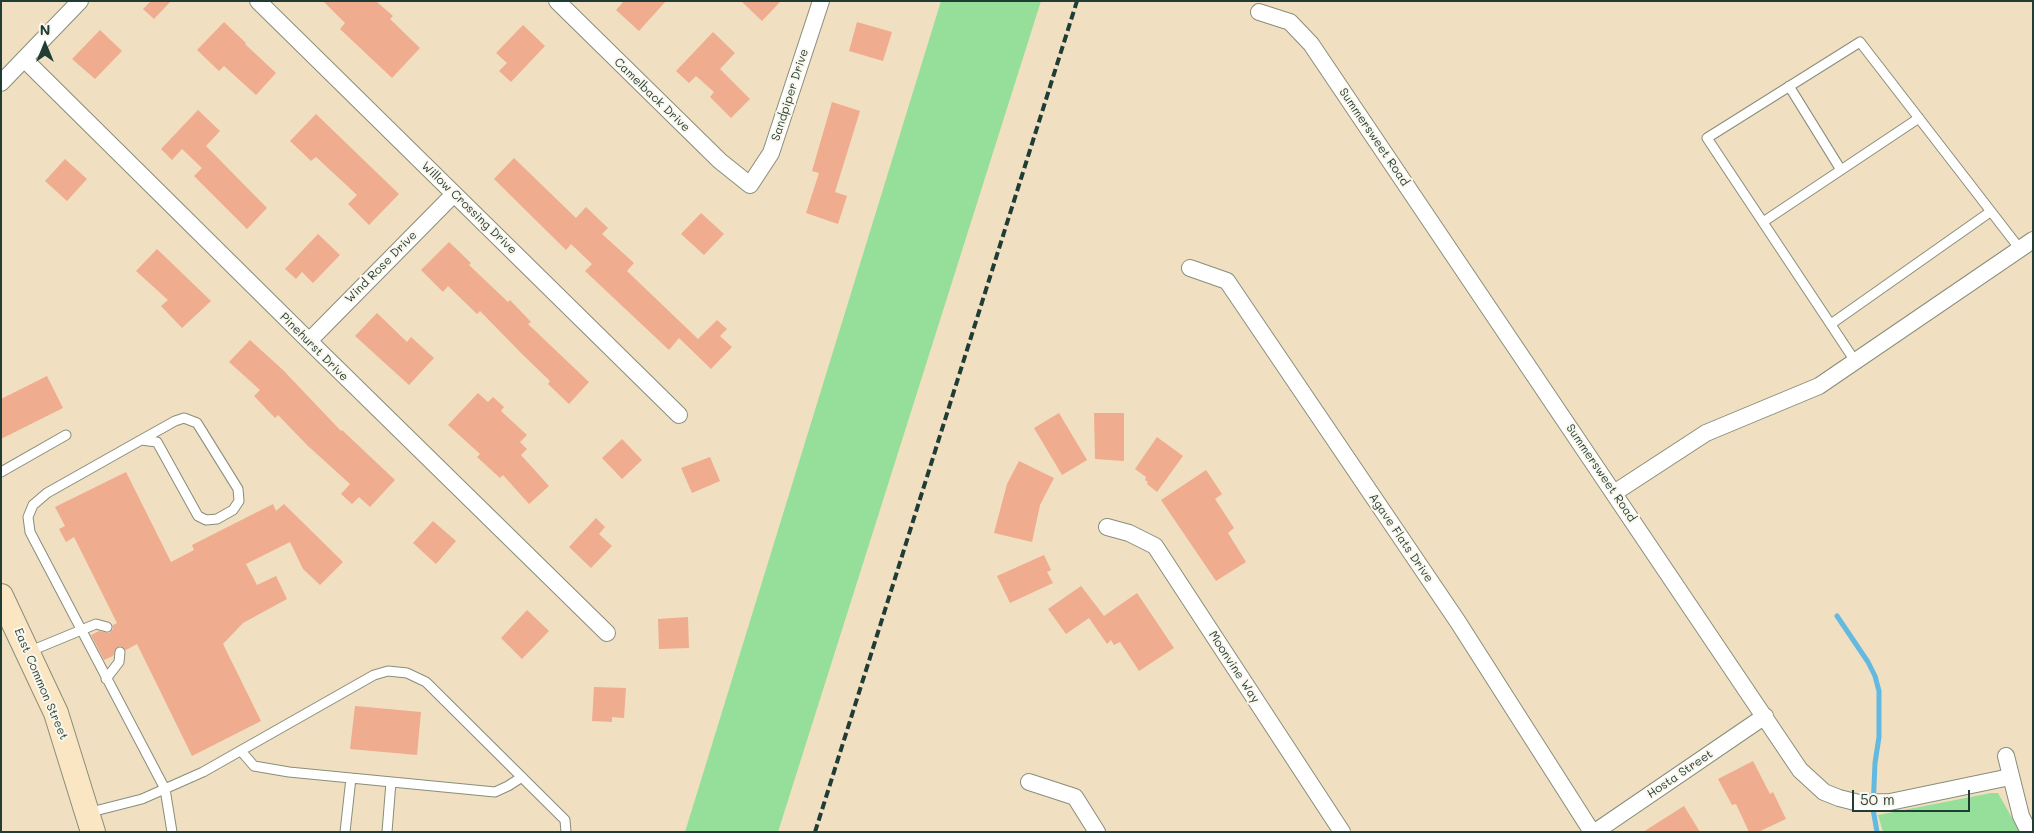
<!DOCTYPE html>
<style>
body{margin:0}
#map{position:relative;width:2034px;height:833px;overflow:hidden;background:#f1dfc1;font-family:Mali,sans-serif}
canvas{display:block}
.frame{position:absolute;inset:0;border:2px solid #1f3d34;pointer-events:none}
.north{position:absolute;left:20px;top:20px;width:50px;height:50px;-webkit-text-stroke:4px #fbf7ec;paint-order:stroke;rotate:0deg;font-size:14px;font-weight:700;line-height:20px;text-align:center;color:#1f3d34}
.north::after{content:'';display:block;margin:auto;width:18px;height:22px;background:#1f3d34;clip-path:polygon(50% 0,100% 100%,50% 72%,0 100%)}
.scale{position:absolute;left:1852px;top:790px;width:118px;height:22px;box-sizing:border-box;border:2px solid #1f3d34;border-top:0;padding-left:6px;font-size:15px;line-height:18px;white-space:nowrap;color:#1f3d34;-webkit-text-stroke:4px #fbf7ec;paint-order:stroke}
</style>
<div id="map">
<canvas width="2034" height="833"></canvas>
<div class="frame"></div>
<div class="north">N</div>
<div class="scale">50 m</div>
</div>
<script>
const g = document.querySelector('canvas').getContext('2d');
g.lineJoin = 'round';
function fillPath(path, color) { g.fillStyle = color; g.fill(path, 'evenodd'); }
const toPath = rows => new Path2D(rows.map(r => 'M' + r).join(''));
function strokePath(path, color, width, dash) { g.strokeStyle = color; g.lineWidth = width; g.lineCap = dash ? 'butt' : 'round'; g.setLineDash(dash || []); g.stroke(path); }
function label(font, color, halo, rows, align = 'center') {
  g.font = font + ' Mali,sans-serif'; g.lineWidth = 4; g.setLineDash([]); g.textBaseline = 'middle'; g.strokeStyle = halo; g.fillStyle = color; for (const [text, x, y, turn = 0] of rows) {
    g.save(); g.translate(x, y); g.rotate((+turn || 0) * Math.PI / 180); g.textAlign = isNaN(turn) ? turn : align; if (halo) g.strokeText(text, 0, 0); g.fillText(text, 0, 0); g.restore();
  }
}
fillPath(toPath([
 [941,1,1041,1,778,832,685,832],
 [1991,793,1998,793,2020,832,1883,832,1878,815]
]), '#96df9a');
strokePath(toPath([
 [1837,616,1868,662,1875,676,1879,691,1879,737,1875,763,1873,809,1877,832]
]), '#63b9df', 5);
fillPath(toPath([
 [151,1,171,1,154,19,143,9],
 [323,1,376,1,393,16,390,19,420,48,392,78,340,29,345,23],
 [624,1,666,1,639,31,616,10],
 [741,1,781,1,762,21],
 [224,22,246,43,245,44,276,73,256,95,224,66,219,71,197,50],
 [857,22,892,32,883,61,849,51],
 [523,25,545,46,511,82,499,71,507,63,496,53],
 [100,30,122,51,95,79,72,59],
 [713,32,735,53,720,69,750,99,731,118,710,97,714,92,696,76,689,83,676,71],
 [832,102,860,111,835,192,847,196,838,224,806,213,819,173,812,171],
 [198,110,220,131,206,146,267,208,247,229,194,176,202,168,182,149,172,160,161,149],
 [316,114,399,194,369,225,348,204,357,195,316,157,311,161,290,141],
 [514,158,576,218,586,207,608,228,602,234,634,263,627,271,698,339,717,320,727,329,720,336,732,347,711,369,679,338,669,350,585,271,592,264,571,244,566,250,494,179],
 [65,159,87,179,67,201,45,181],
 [701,213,724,234,704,255,681,234],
 [318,234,340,255,313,283,302,272,296,279,285,269],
 [449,242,471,263,469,265,508,302,510,300,531,322,528,324,589,382,569,404,548,384,550,381,523,355,480,311,477,314,448,286,443,292,421,270],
 [157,249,211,301,182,328,161,306,168,300,136,271],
 [377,313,407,342,411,337,434,358,409,385,355,336],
 [250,340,283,370,341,431,342,430,395,480,370,507,359,497,352,504,341,494,350,484,308,446,278,415,275,418,254,396,260,390,229,362],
 [47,376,63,408,1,439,1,399],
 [478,393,488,402,493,397,504,407,501,411,527,435,520,442,527,449,521,455,549,486,529,504,503,475,500,478,477,457,480,454,448,425],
 [1059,413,1087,460,1062,475,1034,428],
 [1094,413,1124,413,1124,461,1095,459],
 [1157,437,1183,456,1157,492,1147,484,1148,482,1145,480,1146,477,1135,469],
 [622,439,642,460,622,479,602,458],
 [710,457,720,481,692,493,681,468],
 [1019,461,1054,478,1040,505,1032,542,994,533,1007,484],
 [1206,470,1222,494,1215,499,1234,528,1228,533,1246,562,1216,581,1161,500],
 [126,472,171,562,194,550,192,545,273,504,276,511,284,504,343,562,320,585,303,569,290,542,246,564,257,585,276,576,287,599,243,623,223,644,261,721,192,756,137,644,126,650,121,646,117,647,113,656,104,660,91,635,99,631,109,633,113,629,113,625,117,623,74,537,66,542,59,529,65,526,55,507],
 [596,518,605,527,599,534,612,546,591,568,569,547],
 [433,521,456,541,436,564,413,543],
 [1044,555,1051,570,1047,572,1053,583,1010,603,997,576],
 [1081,586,1104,616,1137,593,1174,648,1139,671,1120,642,1114,645,1111,640,1107,644,1089,618,1066,634,1048,609],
 [527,610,549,631,522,659,501,638],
 [688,617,689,648,659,649,658,619],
 [594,687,626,688,624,718,612,717,612,722,592,721],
 [355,706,421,712,417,755,350,749],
 [1753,761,1770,794,1773,792,1786,819,1758,832,1749,832,1736,804,1732,805,1718,779],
 [1684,806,1700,832,1643,832]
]), '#efac8e');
const service = toPath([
 [1789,86,1841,170],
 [1763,222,1919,118],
 [1831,324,1990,212],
 [1855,361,1707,138,1860,42,2020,249],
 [141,440,175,421,184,418,197,423,238,489,239,501,233,510,217,519,206,520,198,516,157,442,141,440,47,493,33,505,28,517,30,532,165,789,172,832],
 [1,472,66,435],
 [28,652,96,624,107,627],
 [106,679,119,662,120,652],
 [241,751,254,766,289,772,495,792,508,786,522,777],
 [87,813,142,799,203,772,374,675,388,671,407,673,426,682,565,820,566,832],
 [345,832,351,778],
 [387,832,391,782]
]);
const minor = toPath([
 [258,1,679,415],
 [557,1,720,161,750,185,771,153,821,1],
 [1259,12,1290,22,1311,44,1800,770,1824,792,1839,798,1859,803,1890,802,2010,777],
 [24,59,309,341,607,633],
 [1,83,80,1],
 [1190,268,1227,281,1458,622,1592,832],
 [309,341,454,194],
 [1614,493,1706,433,1819,386,2033,240],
 [1107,527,1129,533,1155,546,1342,832],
 [2006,756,2021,816,2029,832],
 [1029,782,1075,797,1097,832],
 [1595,832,1765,716]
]);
const secondary = toPath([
 [1,596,56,713,93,832]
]);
strokePath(service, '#888e7a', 11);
strokePath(minor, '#888e7a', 18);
strokePath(secondary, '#888e7a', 26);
strokePath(service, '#fff', 9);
strokePath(minor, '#fff', 16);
strokePath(secondary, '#fbe6c4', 24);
strokePath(toPath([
 [815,832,1077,1]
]), '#1f3d34', 4, [8, 4]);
label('12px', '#1f3d34', '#fbf7ec', [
 ["Camelback Drive",652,95,44],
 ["Sandpiper Drive",790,95,-72],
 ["Summersweet Road",1374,137,56],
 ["Willow Crossing Drive",469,208,44],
 ["Wind Rose Drive",381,267,-45],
 ["Pinehurst Drive",314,347,45],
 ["Summersweet Road",1601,473,56],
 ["Agave Flats Drive",1401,538,56],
 ["Moonvine Way",1234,667,57],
 ["East Common Street",41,684,67],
 ["Hosta Street",1680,774,-34]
]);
</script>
